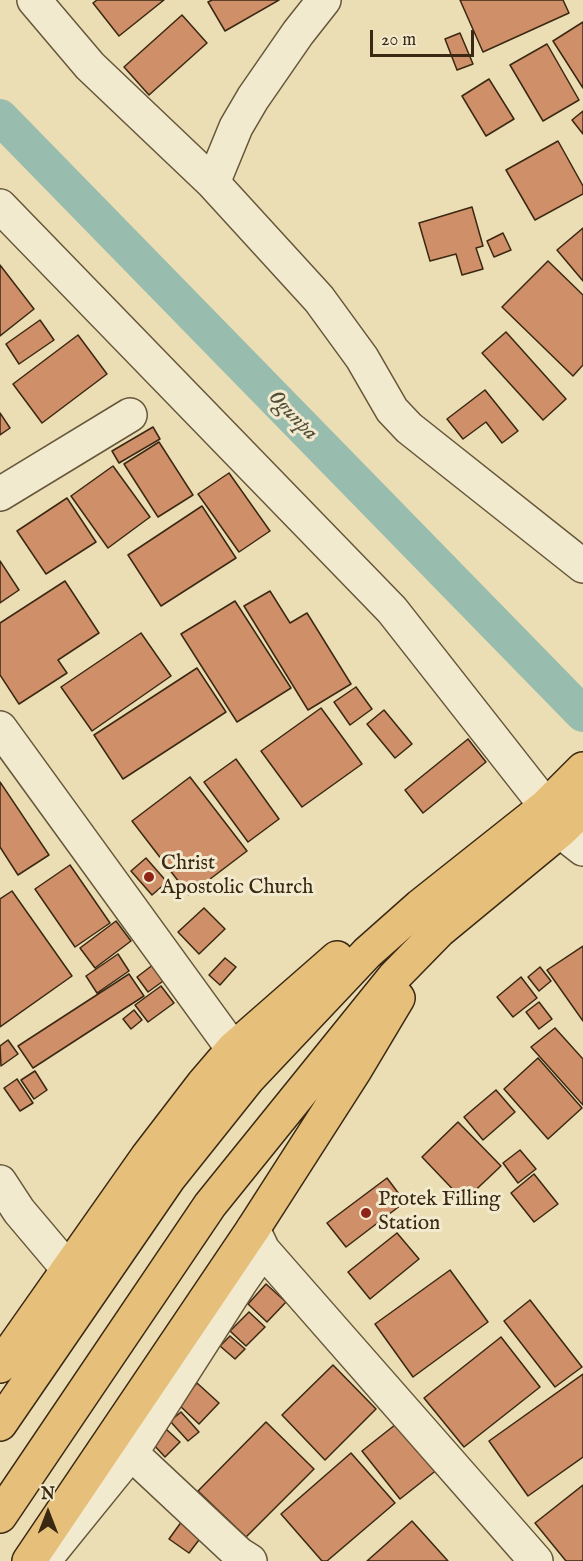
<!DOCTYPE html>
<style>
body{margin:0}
#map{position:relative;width:583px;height:1561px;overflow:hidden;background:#ebdeb4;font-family:"IM FELL English",serif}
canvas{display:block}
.north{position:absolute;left:18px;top:1483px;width:60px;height:60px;-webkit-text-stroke:4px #f2eace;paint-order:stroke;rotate:0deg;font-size:16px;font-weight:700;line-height:24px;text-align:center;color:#3a2812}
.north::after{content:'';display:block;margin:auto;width:21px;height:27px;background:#3a2812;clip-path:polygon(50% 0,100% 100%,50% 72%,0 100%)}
.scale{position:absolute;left:370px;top:30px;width:104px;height:27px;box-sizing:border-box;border:3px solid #3a2812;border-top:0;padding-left:8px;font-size:18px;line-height:21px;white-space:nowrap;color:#3a2812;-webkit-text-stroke:4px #f2eace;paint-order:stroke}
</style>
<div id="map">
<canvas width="583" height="1561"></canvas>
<div class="north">N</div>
<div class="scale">20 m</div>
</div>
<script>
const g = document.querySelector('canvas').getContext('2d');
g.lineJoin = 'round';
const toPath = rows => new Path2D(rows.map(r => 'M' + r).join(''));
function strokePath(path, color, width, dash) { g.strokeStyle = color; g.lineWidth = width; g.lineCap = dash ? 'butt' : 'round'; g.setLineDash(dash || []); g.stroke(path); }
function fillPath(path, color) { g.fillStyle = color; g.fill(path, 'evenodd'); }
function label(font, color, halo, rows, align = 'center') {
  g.font = font + ' "IM FELL English",serif'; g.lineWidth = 6; g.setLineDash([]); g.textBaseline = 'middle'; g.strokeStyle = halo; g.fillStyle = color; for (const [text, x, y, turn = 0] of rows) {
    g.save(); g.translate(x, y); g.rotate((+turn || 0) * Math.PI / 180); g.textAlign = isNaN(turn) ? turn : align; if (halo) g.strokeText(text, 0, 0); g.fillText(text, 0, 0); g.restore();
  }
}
strokePath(toPath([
 [0,117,583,714]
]), '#98bcad', 36);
const building = toPath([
 [97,0,164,0,119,36,93,3,97,0],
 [212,0,279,0,225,31,208,2,212,0],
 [460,0,563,0,569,13,483,52,460,0],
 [182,15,207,43,149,95,124,67,182,15],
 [583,22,583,88,553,41,583,22],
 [460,33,473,64,457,70,445,39,460,33],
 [547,44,579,100,543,121,510,65,547,44],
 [489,79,514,119,486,136,462,96,489,79],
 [583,111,583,134,572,120,583,111],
 [558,141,583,186,583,194,535,220,506,170,558,141],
 [472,207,483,246,476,248,483,269,462,275,456,254,430,261,419,223,472,207],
 [583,228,583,281,557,250,583,228],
 [503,233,511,250,494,257,487,241,503,233],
 [548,261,583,295,583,365,573,376,502,307,548,261],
 [0,265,34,309,0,336,0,265],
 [40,320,54,340,19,364,6,344,40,320],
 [506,332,566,399,543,420,482,353,506,332],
 [78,335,107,374,42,423,13,384,78,335],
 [485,390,518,431,502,443,486,422,463,439,447,419,485,390],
 [0,413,10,428,0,435,0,413],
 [153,427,160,439,119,463,112,451,153,427],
 [159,442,193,495,158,517,124,464,159,442],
 [113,466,150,517,108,548,71,496,113,466],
 [229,473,270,531,239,552,198,494,229,473],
 [67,498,96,542,46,574,17,531,67,498],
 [202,506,236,558,161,606,128,555,202,506],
 [0,561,19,590,0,603,0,561],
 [65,581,99,633,58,660,67,673,19,704,0,675,0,623,65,581],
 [270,591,290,623,307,613,351,684,308,710,244,606,270,591],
 [235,601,291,688,237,722,181,634,235,601],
 [141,633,171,676,92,731,61,687,141,633],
 [197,668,226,712,123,779,94,735,197,668],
 [356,687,372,709,350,725,334,702,356,687],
 [321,708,362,764,302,807,261,751,321,708],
 [384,710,412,744,395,758,367,724,384,710],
 [468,739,486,762,423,813,405,790,468,739],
 [236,759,279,819,248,842,204,782,236,759],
 [190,777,247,851,189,895,132,821,190,777],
 [0,782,49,855,18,875,0,847,0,782],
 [146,858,167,882,152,895,131,871,146,858],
 [70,865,110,923,75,947,35,889,70,865],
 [12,891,72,976,0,1027,0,899,12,891],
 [204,908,225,929,199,954,178,932,204,908],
 [116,921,131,941,95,968,80,948,116,921],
 [583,946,583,1021,547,970,583,946],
 [118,954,129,971,97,993,86,976,118,954],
 [225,958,236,967,220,985,209,975,225,958],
 [154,964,166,979,148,992,137,977,154,964],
 [540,967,551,981,539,991,528,977,540,967],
 [129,974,144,996,33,1068,18,1046,129,974],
 [521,977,537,998,513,1017,497,997,521,977],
 [161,986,174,1003,148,1022,135,1005,161,986],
 [539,1002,552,1019,539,1029,526,1012,539,1002],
 [134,1010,142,1020,131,1029,123,1019,134,1010],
 [555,1028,583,1059,583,1105,531,1047,555,1028],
 [8,1040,18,1054,1,1066,0,1046,8,1040],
 [538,1058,582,1108,548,1139,504,1089,538,1058],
 [35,1071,47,1090,34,1099,21,1080,35,1071],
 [17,1079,33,1103,20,1111,4,1088,17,1079],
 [496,1090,515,1112,483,1140,464,1117,496,1090],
 [458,1122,501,1166,464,1201,422,1157,458,1122],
 [520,1150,536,1169,518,1183,503,1163,520,1150],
 [534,1174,558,1204,534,1222,511,1193,534,1174],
 [387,1178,405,1202,346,1247,327,1223,387,1178],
 [397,1233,419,1259,370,1299,348,1272,397,1233],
 [450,1270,488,1322,413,1377,375,1324,450,1270],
 [266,1284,286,1302,267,1322,248,1304,266,1284],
 [530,1300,582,1367,555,1387,504,1321,530,1300],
 [249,1312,265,1327,246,1346,230,1331,249,1312],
 [230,1336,245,1349,235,1359,220,1346,230,1336],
 [501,1337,540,1387,464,1447,424,1398,501,1337],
 [333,1365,376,1409,325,1460,282,1415,333,1365],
 [583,1374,583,1457,528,1496,489,1441,583,1374],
 [197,1383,219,1403,199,1424,178,1404,197,1383],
 [181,1412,199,1432,188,1441,170,1421,181,1412],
 [405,1417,443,1465,400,1499,362,1451,405,1417],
 [266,1422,314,1469,246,1537,198,1491,266,1422],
 [166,1429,180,1442,165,1457,152,1443,166,1429],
 [351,1453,395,1503,327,1561,322,1561,281,1514,351,1453],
 [583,1485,583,1561,566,1561,535,1523,583,1485],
 [182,1521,202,1536,189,1553,169,1539,182,1521],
 [412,1521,448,1561,367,1561,412,1521]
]);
fillPath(building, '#cf8f68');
strokePath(building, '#3a2812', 1.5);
const minor = toPath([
 [34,0,90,66,213,183,319,299,362,358,392,410,409,428,583,566],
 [213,183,236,127,253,98,298,33,324,0],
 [0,206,392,610,546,806],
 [0,494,130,415],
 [0,728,233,1049],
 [560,831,583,849],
 [0,1182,19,1211,68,1269],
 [253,1229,263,1250,536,1561],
 [131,1453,239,1554,250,1561],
 [50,1553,131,1453,240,1283,263,1250]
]);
const highway = toPath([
 [0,1366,147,1157,203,1084,233,1049,337,958],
 [0,1424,169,1178,248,1079,367,953,420,906,546,806,583,769],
 [0,1516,210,1205,394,977,440,930,560,831,583,809],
 [29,1561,253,1229,355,1070,398,998]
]);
strokePath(minor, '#66563a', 36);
strokePath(highway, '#3a2812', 36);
strokePath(minor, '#f2eace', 33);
strokePath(highway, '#e6bf7a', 33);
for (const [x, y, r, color] of [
 [149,877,6,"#8f2418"],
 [366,1213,6,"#8f2418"]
]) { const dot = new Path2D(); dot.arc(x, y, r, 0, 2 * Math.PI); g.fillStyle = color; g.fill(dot); strokePath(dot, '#f2eace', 2); }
label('21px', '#3a2812', '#f2eace', [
 ["Christ",161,865],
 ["Apostolic Church",161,889],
 ["Protek Filling",378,1201],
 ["Station",378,1225]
], 'left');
label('italic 22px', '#524d39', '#f2eace', [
 ["Ogunpa",292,416,46]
]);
</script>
